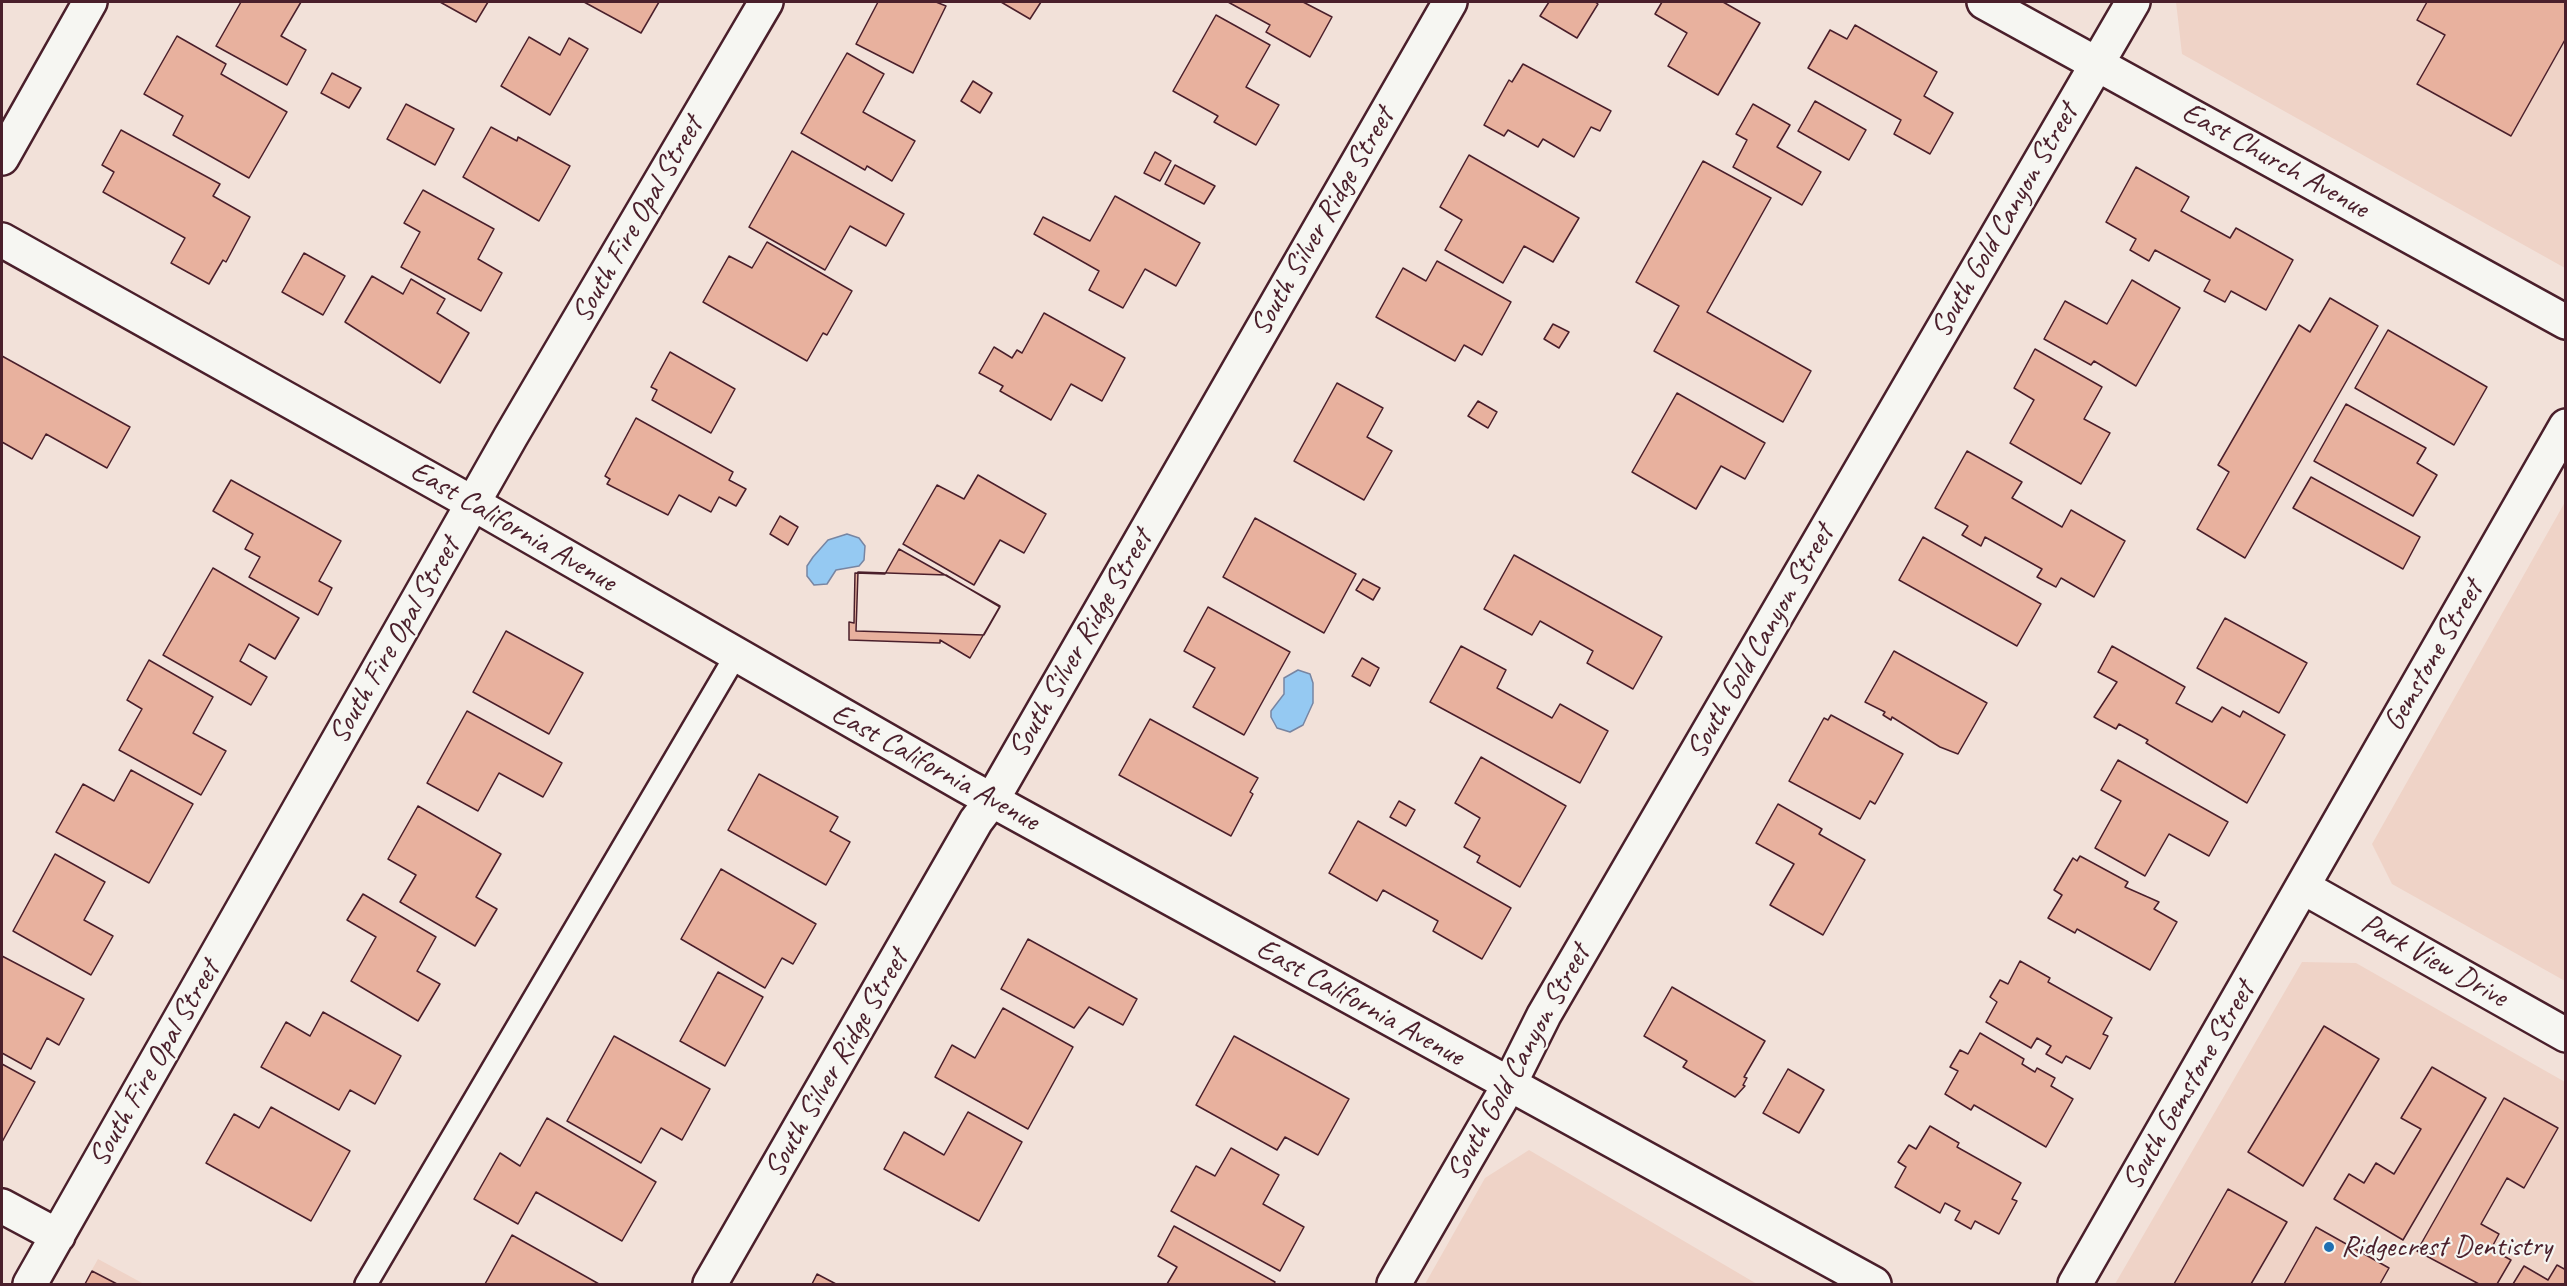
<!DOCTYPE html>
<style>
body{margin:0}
#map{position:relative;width:2567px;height:1286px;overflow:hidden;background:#f2e1d9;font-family:Caveat,sans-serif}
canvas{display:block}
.frame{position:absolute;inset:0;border:3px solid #4a1f2b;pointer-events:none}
</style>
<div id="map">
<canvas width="2567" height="1286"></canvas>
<div class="frame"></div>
</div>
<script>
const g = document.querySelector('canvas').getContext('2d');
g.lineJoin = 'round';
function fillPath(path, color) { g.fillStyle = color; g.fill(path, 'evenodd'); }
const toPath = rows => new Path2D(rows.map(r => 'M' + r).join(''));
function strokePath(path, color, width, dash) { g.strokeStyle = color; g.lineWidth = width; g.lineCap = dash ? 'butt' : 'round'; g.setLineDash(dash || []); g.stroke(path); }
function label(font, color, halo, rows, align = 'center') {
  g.font = font + ' Caveat,sans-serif'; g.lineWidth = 4.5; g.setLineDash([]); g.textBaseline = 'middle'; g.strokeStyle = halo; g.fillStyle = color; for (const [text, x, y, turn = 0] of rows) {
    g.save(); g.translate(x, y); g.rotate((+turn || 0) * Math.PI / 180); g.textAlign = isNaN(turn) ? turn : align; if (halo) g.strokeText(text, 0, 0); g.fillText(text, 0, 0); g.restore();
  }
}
fillPath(toPath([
 [2176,2,2565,2,2565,268,2182,54],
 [2565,502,2565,981,2392,884,2372,844],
 [2302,962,2356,963,2565,1082,2565,1284,2115,1284],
 [1529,1150,1757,1284,1425,1284,1485,1178],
 [98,1259,144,1284,84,1284]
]), '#efd3c7');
const water = toPath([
 [847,534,859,538,865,546,864,560,859,566,836,570,827,584,814,585,807,576,807,566,813,557,828,540,847,534],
 [1298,670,1310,674,1313,683,1313,703,1303,725,1290,732,1277,728,1271,717,1271,711,1284,694,1284,678,1298,670]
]);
fillPath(water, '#95c9f2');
strokePath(water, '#7785a2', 1.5);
const building = toPath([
 [241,2,301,2,281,36,306,50,287,85,216,46,241,2],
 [440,2,488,2,476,22,440,2],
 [584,2,659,2,641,33,584,2],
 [878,2,936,2,946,6,913,73,856,44,878,2],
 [1001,2,1041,2,1030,19,1001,2],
 [1228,2,1303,2,1332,17,1310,57,1266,32,1270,25,1228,2],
 [1549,2,1595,2,1598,4,1577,38,1540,16,1549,2],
 [1662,2,1723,2,1760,23,1718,95,1668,66,1687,33,1655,14,1662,2],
 [2427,2,2566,2,2566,38,2511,136,2417,84,2445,35,2417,20,2427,2],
 [1216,15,1270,45,1246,87,1279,105,1256,145,1214,122,1218,116,1173,91,1216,15],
 [1855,25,1937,72,1924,96,1953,113,1930,154,1894,134,1901,120,1808,68,1830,30,1847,39,1855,25],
 [177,36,226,64,221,74,287,112,249,178,173,135,183,116,144,94,177,36],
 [529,37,560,55,569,38,588,49,550,115,501,86,529,37],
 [847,53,884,74,863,112,915,141,892,181,867,166,865,170,801,133,847,53],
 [1523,64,1611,111,1600,131,1591,127,1574,157,1543,139,1538,147,1508,130,1504,136,1484,125,1509,80,1512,82,1523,64],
 [332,73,361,88,349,108,321,93,332,73],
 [973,81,992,93,980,113,961,101,973,81],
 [1815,101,1866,130,1849,160,1798,131,1815,101],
 [406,104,454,129,435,165,387,139,406,104],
 [1753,104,1790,125,1777,147,1821,172,1802,205,1733,167,1747,140,1736,134,1753,104],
 [491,127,517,141,518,137,570,166,539,221,463,177,491,127],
 [121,130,220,184,213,196,250,217,226,262,223,260,209,284,171,263,185,238,103,192,114,172,102,165,121,130],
 [792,151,904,214,886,246,850,226,825,270,749,227,792,151],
 [1155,152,1171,161,1160,181,1144,173,1155,152],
 [1469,155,1579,218,1553,262,1524,246,1503,283,1445,250,1462,220,1440,207,1469,155],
 [1703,161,1771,198,1707,312,1811,371,1783,422,1654,351,1679,306,1636,282,1703,161],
 [1175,165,1215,186,1204,204,1165,184,1175,165],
 [2136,167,2189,197,2181,211,2230,238,2236,228,2293,260,2266,310,2231,291,2225,302,2204,291,2210,280,2155,250,2149,261,2130,250,2136,239,2106,222,2136,167],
 [423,190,494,229,478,259,502,273,481,311,401,267,420,232,404,223,423,190],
 [1115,196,1200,243,1176,286,1145,269,1123,308,1089,290,1099,271,1034,234,1043,217,1090,241,1115,196],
 [767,242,852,291,827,335,823,333,807,361,703,302,729,256,752,268,767,242],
 [304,253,345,276,323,315,282,292,304,253],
 [1437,261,1511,302,1482,355,1464,345,1455,361,1376,317,1403,268,1426,281,1437,261],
 [372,276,403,294,411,279,445,299,437,313,469,333,440,383,345,322,372,276],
 [2132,280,2180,308,2136,386,2094,361,2091,365,2044,339,2065,301,2107,324,2132,280],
 [2330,298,2378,326,2245,558,2197,529,2229,472,2218,465,2299,325,2310,332,2330,298],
 [1044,313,1125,358,1102,401,1071,384,1051,420,1000,391,1003,386,979,373,994,347,1012,358,1017,350,1022,353,1044,313],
 [1553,324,1569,332,1559,348,1544,339,1553,324],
 [2388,330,2487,387,2454,445,2355,388,2388,330],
 [2035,349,2102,387,2084,419,2110,433,2081,484,2010,443,2034,400,2014,388,2035,349],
 [670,352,735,389,711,433,652,400,657,390,651,387,670,352],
 [2,356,130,427,107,468,46,434,32,459,2,442,2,356],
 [1337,383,1383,408,1367,437,1392,451,1364,500,1294,461,1337,383],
 [1677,393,1765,443,1745,479,1721,466,1696,509,1632,472,1677,393],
 [1478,401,1497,412,1488,428,1468,416,1478,401],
 [2346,404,2426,448,2417,463,2437,475,2413,516,2314,461,2346,404],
 [636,418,733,472,729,480,746,489,736,506,719,497,711,512,679,495,668,515,607,484,610,479,605,476,636,418],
 [1967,451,2022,482,2012,498,2062,527,2071,510,2125,541,2094,597,2061,578,2056,587,2037,577,2042,569,1985,537,1981,546,1962,535,1968,526,1935,508,1967,451],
 [978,475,1046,514,1024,553,1000,540,974,585,903,544,937,485,964,499,978,475],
 [2311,477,2420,537,2403,569,2293,508,2311,477],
 [231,480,341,541,319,581,332,588,318,615,249,577,260,557,245,549,253,534,213,511,231,480],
 [780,516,798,527,788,545,770,534,780,516],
 [1255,518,1356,574,1324,633,1223,577,1255,518],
 [1923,537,2041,604,2017,646,1899,580,1923,537],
 [899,549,1000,606,970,658,940,640,940,643,849,640,849,622,854,623,855,573,885,574,899,549],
 [1514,555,1662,637,1633,689,1587,663,1593,651,1540,621,1532,635,1484,609,1514,555],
 [213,568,299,618,275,659,249,644,240,661,267,677,251,705,163,655,213,568],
 [858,572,946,575,1000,607,984,635,856,631,858,572],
 [1363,579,1380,588,1373,600,1356,590,1363,579],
 [1208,607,1290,652,1244,735,1193,707,1215,668,1184,651,1208,607],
 [2225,618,2307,663,2279,713,2197,668,2225,618],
 [506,631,583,673,549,734,473,692,506,631],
 [1461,646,1506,670,1497,688,1552,718,1560,704,1608,731,1580,783,1430,702,1461,646],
 [2112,646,2185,687,2176,703,2212,722,2222,707,2240,717,2243,711,2285,735,2247,803,2146,743,2148,740,2119,724,2116,729,2094,717,2117,682,2098,672,2112,646],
 [1894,651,1987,703,1958,754,1940,747,1892,717,1891,720,1883,715,1885,712,1865,702,1894,651],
 [1362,658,1379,668,1370,686,1352,676,1362,658],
 [149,660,213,697,193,733,226,751,201,795,119,750,142,709,127,700,149,660],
 [467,711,562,763,543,797,499,773,478,811,427,783,467,711],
 [1831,715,1903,754,1875,804,1870,801,1860,819,1789,781,1824,718,1828,720,1831,715],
 [1150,719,1258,778,1250,792,1253,794,1231,836,1119,775,1150,719],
 [1481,757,1566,806,1520,887,1477,862,1480,856,1464,847,1480,818,1455,803,1481,757],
 [2118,760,2228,822,2209,856,2169,834,2145,876,2095,848,2121,801,2101,790,2118,760],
 [131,770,193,804,149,883,56,832,83,784,114,801,131,770],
 [759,774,838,817,830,831,850,842,826,885,728,830,759,774],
 [1399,801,1415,810,1406,826,1390,817,1399,801],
 [1778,804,1822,829,1819,834,1865,860,1823,935,1770,905,1794,864,1756,843,1778,804],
 [418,806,501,854,476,897,497,909,475,946,400,902,416,875,388,859,418,806],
 [1358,821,1511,908,1482,959,1433,931,1438,921,1383,890,1377,901,1329,873,1358,821],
 [55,854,105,882,84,920,113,936,91,975,13,931,55,854],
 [2080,856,2128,882,2125,887,2159,902,2154,909,2177,922,2150,970,2077,929,2075,933,2048,918,2062,895,2054,890,2073,858,2077,861,2080,856],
 [721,869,816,924,793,964,782,958,765,988,681,939,721,869],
 [363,894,436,937,417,971,440,984,418,1021,351,981,376,937,347,920,363,894],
 [1028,939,1137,999,1123,1025,1089,1007,1074,1028,1001,989,1028,939],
 [2,956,84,999,59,1045,47,1038,31,1069,2,1053,2,956],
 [2020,961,2050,978,2048,982,2112,1018,2103,1034,2108,1036,2090,1069,2066,1056,2062,1063,2046,1054,2051,1046,2037,1038,2031,1048,1986,1022,1997,1002,1990,997,2000,980,2008,984,2020,961],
 [718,972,763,997,725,1066,680,1041,718,972],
 [1672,987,1765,1041,1744,1077,1747,1078,1743,1085,1745,1086,1735,1097,1683,1067,1687,1061,1644,1036,1672,987],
 [1003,1008,1073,1047,1028,1129,935,1077,952,1045,975,1058,1003,1008],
 [323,1012,401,1056,375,1104,350,1090,339,1110,261,1067,286,1022,310,1036,323,1012],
 [2324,1026,2379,1059,2303,1186,2248,1152,2324,1026],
 [1980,1033,2024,1059,2022,1064,2035,1072,2037,1068,2055,1078,2051,1086,2073,1099,2046,1147,1974,1105,1971,1110,1945,1094,1958,1071,1950,1067,1960,1050,1968,1054,1980,1033],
 [614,1036,710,1089,682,1140,661,1128,641,1163,567,1121,614,1036],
 [1234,1036,1349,1099,1318,1155,1285,1137,1277,1150,1196,1105,1234,1036],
 [2,1064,35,1082,2,1142,2,1064],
 [2432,1067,2486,1098,2403,1240,2334,1199,2349,1174,2364,1183,2376,1163,2394,1174,2421,1129,2401,1118,2432,1067],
 [1788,1069,1824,1090,1799,1133,1763,1113,1788,1069],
 [2504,1098,2558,1128,2524,1188,2507,1178,2481,1224,2499,1234,2491,1249,2511,1260,2497,1284,2479,1284,2417,1251,2504,1098],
 [271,1107,350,1151,311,1221,206,1163,234,1114,259,1128,271,1107],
 [968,1112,1022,1142,979,1221,884,1169,904,1132,944,1155,968,1112],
 [547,1118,656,1182,622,1241,536,1192,518,1224,474,1199,500,1153,520,1166,547,1118],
 [1930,1126,1959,1143,1957,1147,2021,1183,2012,1199,2017,1201,1999,1234,1975,1221,1971,1229,1955,1220,1960,1211,1945,1203,1940,1213,1895,1187,1906,1167,1898,1162,1909,1145,1916,1149,1930,1126],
 [1231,1148,1279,1175,1263,1204,1304,1227,1280,1271,1171,1211,1196,1166,1215,1176,1231,1148],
 [2228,1189,2287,1222,2251,1284,2174,1284,2228,1189],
 [1174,1226,1275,1282,1274,1284,1167,1284,1177,1267,1158,1256,1174,1226],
 [2316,1227,2389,1268,2380,1284,2284,1284,2316,1227],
 [512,1235,599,1284,485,1284,512,1235],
 [2557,1265,2566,1270,2566,1284,2513,1284,2524,1266,2548,1280,2557,1265],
 [92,1271,117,1284,85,1284,92,1271],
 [817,1274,836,1284,812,1284,817,1274]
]);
fillPath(building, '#e8b19e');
strokePath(building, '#4a1f2b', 1.5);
const service = toPath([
 [366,1284,736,655]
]);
const minor = toPath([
 [1984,2,2566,322],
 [2,158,90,2],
 [2303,887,2566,1035],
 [2,1206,58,1236],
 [30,1284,511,436,766,2],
 [710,1284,976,821,992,800,1450,2],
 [1394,1284,1509,1085,1544,1015,2133,2],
 [2075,1284,2566,426]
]);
const tertiary = toPath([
 [2,240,474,504,966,786,1874,1284]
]);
strokePath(service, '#4a1f2b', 26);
strokePath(minor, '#4a1f2b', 38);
strokePath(tertiary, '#4a1f2b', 38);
strokePath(service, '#f6f6f2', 21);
strokePath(minor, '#f6f6f2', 33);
strokePath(tertiary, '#f6f6f2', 33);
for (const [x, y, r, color] of [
 [2329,1247,6,"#1f6fb2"]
]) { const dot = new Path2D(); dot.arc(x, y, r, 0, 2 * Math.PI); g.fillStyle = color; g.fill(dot); strokePath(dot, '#f6f6f2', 2); }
label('30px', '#4a1f2b', '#f6f6f2', [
 ["East Church Avenue",2275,161,29],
 ["South Fire Opal Street",638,220,-60],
 ["South Gold Canyon Street",2005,221,-60],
 ["South Silver Ridge Street",1323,222,-60],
 ["East California Avenue",513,527,30],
 ["South Fire Opal Street",395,641,-60],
 ["South Gold Canyon Street",1761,642,-60],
 ["South Silver Ridge Street",1081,644,-60],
 ["Gemstone Street",2434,656,-60],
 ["East California Avenue",935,768,29],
 ["Park View Drive",2434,961,29],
 ["East California Avenue",1360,1003,29],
 ["South Gold Canyon Street",1519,1063,-61],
 ["South Fire Opal Street",155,1064,-60],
 ["South Silver Ridge Street",837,1064,-60],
 ["South Gemstone Street",2189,1086,-60]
]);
label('30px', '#4a1f2b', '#f6f6f2', [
 ["Ridgecrest Dentistry",2341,1247]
], 'left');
</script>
